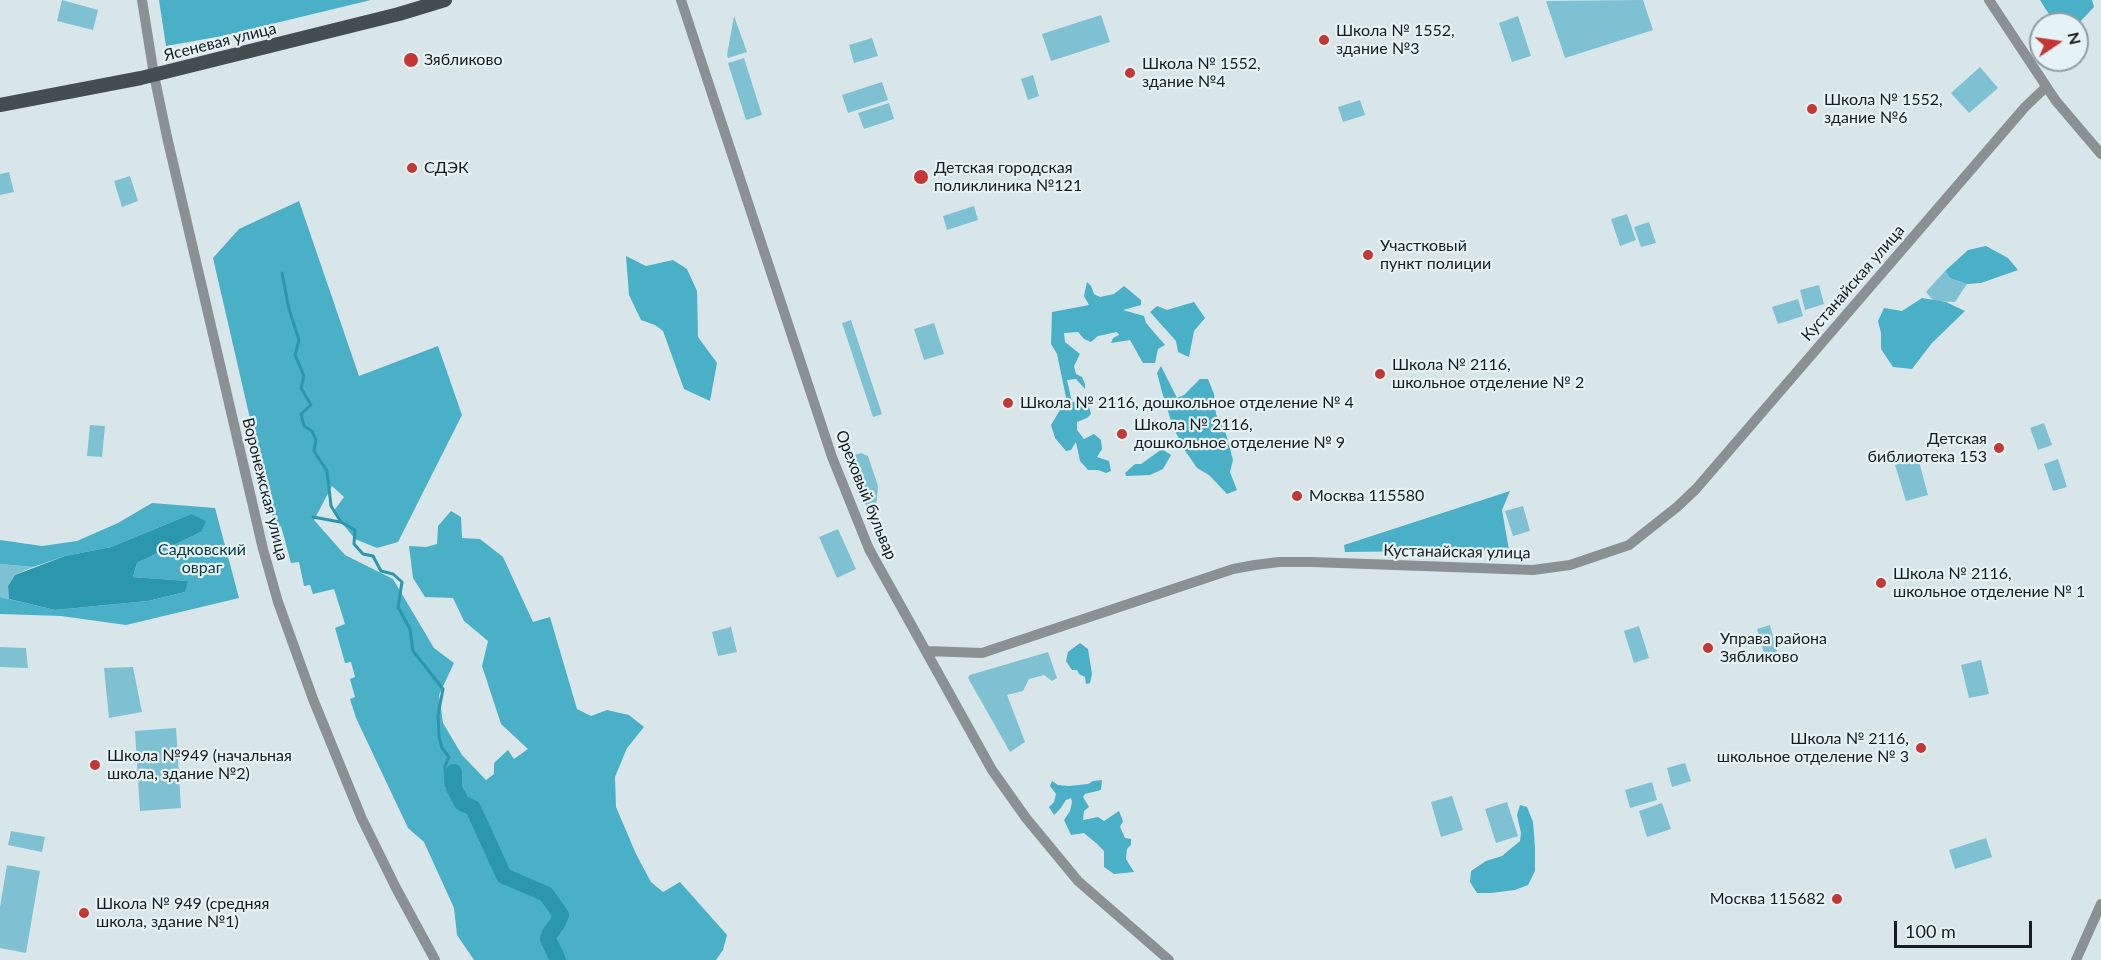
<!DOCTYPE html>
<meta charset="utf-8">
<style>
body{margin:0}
#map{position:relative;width:2101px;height:960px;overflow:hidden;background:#d8e6e9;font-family:Lato,sans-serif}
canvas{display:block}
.north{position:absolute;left:2029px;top:12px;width:60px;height:60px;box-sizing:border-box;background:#e5f3f7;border:2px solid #929d9f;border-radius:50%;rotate:77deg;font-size:16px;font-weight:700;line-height:24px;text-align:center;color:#161b1c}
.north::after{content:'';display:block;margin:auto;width:21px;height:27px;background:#c53735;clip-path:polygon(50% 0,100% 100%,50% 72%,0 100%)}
.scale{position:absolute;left:1894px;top:921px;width:138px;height:27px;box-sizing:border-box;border:3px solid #161b1c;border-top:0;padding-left:8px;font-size:18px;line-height:21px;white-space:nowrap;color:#161b1c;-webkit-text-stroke:4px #e5f3f7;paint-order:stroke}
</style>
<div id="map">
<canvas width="2101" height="960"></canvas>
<div class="north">N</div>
<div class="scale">100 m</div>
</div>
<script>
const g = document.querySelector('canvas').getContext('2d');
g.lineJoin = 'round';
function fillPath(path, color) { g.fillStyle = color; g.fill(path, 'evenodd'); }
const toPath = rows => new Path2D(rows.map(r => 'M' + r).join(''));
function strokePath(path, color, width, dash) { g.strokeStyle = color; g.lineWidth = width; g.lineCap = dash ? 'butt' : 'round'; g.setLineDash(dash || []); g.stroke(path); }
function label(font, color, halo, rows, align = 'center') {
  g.font = font + ' Lato,sans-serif'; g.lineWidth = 4.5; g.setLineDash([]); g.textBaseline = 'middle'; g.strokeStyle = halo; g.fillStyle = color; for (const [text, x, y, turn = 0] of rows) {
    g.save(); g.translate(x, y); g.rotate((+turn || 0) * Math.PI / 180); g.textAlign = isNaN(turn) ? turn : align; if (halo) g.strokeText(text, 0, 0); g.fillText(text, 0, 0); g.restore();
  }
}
fillPath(toPath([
 [62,0,98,10,93,30,57,21],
 [1643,0,1653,30,1565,58,1546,1],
 [1101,15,1110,42,1051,61,1042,34],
 [734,16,747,52,728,58,727,55],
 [1518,16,1531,56,1512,62,1499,23],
 [872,38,878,56,854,63,849,45],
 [744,58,762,115,746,120,728,63],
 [1980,67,1998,88,1969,113,1951,93],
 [1033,75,1039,96,1028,100,1021,79],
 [882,82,888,100,848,113,842,95],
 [1360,100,1365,115,1343,122,1338,107],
 [889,103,894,119,864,129,858,113],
 [9,172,14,192,0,195,0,174],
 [130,176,138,201,122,207,114,181],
 [974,206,978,220,947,230,943,216],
 [1627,214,1636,240,1620,246,1611,219],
 [1649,222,1656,243,1641,247,1634,227],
 [1945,271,1950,278,1967,284,1955,302,1934,301,1926,292],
 [1819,285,1824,304,1805,310,1800,290],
 [1798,299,1803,316,1778,324,1772,307],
 [851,320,882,414,873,417,842,323],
 [934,323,944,354,924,360,914,329],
 [2044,423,2052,445,2038,450,2030,428],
 [90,425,105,426,102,457,87,456],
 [861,453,868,456,878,486,875,519,872,520,849,464,851,456],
 [1918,458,1928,495,1906,501,1895,465],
 [2058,459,2067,487,2053,491,2044,464],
 [1523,506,1530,531,1513,536,1505,511],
 [838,529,856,569,837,578,819,537],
 [0,564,33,567,15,575,8,586,9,599,0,597],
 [1770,625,1778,656,1766,660,1757,629],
 [1639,626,1649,658,1634,663,1624,631],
 [731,627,737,652,718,656,712,632],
 [0,647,26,648,28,668,0,667],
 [1048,652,1057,678,1052,681,1044,675,1029,679,1023,691,1007,695,1025,742,1010,752,968,678,970,675],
 [1981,660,1989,694,1969,698,1961,665],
 [133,667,142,712,109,718,104,668],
 [176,728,181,808,140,811,135,731],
 [1685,763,1691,781,1672,787,1667,768],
 [1652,782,1657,800,1630,808,1625,790],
 [1452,796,1463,830,1441,837,1431,802],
 [1507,802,1518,836,1496,843,1485,809],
 [1662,803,1671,829,1647,837,1639,811],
 [11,831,45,837,42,852,8,845],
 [1986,838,1992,857,1955,869,1949,850],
 [7,865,40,871,26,953,0,948,0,907]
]), '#7ec1d2');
fillPath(toPath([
 [159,0,371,0,222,36,166,46],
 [2040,0,2092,0,2094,7,2077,25,2055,24],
 [299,201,359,376,438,346,462,415,398,542,377,548,355,539,333,512,344,497,332,486,314,520,345,555,393,579,434,648,454,663,439,695,443,723,462,755,486,780,494,774,494,763,508,750,514,759,528,749,501,724,482,666,488,641,464,621,453,598,425,597,413,578,409,546,426,547,437,544,438,526,451,511,461,517,462,538,480,539,503,557,533,622,550,617,577,709,591,716,607,710,629,715,644,727,627,748,615,777,616,807,636,854,651,882,663,892,680,882,727,935,723,950,716,960,474,960,457,935,454,908,424,842,408,828,356,718,350,699,355,697,350,679,355,677,351,662,345,663,335,628,345,624,334,589,313,594,310,585,304,586,299,562,291,563,281,526,275,527,213,258,239,229],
 [1986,246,2008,258,2018,270,1981,283,1967,284,1950,278,1945,271,1968,250],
 [626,256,646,266,673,260,687,269,697,291,698,337,717,363,710,401,684,389,663,331,655,325,641,320,629,295],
 [1087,282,1091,286,1094,294,1100,297,1114,294,1124,286,1141,300,1141,305,1123,310,1144,316,1146,323,1165,345,1158,349,1155,363,1143,363,1130,340,1111,343,1113,338,1119,335,1117,332,1098,336,1091,342,1084,339,1078,332,1064,333,1065,342,1080,354,1074,366,1076,374,1082,377,1085,384,1085,389,1076,379,1067,380,1072,402,1081,401,1086,404,1089,407,1091,414,1087,418,1077,422,1077,430,1084,439,1094,434,1101,440,1102,449,1097,457,1109,461,1111,471,1106,473,1098,470,1088,470,1080,461,1076,442,1071,450,1066,451,1055,438,1051,425,1060,410,1068,407,1057,354,1051,344,1052,312,1089,305,1084,296],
 [1922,298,1946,302,1965,311,1932,343,1912,369,1893,367,1881,349,1881,333,1878,321,1884,308,1902,311],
 [1194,302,1205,318,1194,331,1189,357,1178,352,1176,341,1150,312,1157,306,1167,310],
 [1161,366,1177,398,1184,395,1200,379,1208,379,1214,394,1216,414,1226,434,1233,460,1230,472,1237,490,1227,494,1209,475,1197,468,1184,449,1173,427,1162,392,1157,373],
 [1162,449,1171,455,1163,469,1150,475,1126,476,1125,473,1135,464,1141,464],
 [1510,491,1502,510,1509,550,1345,552,1344,545],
 [152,503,215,508,239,598,126,625,61,616,0,614,0,597,55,610,148,601,185,592,187,581,133,577,137,563,201,532,191,514,111,547,65,556,33,567,0,564,0,540,42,546,77,541,118,523],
 [1080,643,1088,649,1092,674,1090,683,1086,684,1085,677,1079,674,1077,670,1072,670,1066,661,1068,652],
 [1102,780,1101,790,1085,794,1083,797,1089,807,1084,811,1083,820,1098,817,1104,821,1119,811,1123,821,1120,827,1125,838,1131,839,1131,845,1127,849,1126,859,1134,872,1114,874,1104,867,1104,851,1096,843,1084,833,1071,835,1064,820,1070,811,1072,802,1071,798,1066,800,1060,809,1054,815,1049,807,1054,802,1056,794,1050,786,1052,781,1058,785,1069,786,1088,784,1093,781],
 [1520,805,1527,807,1533,822,1535,847,1535,871,1528,885,1515,890,1491,893,1477,893,1470,882,1471,871,1486,861,1502,856,1520,841,1521,833,1517,815]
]), '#4ab0c7');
fillPath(toPath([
 [191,514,206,521,201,532,137,563,133,577,188,581,185,592,148,601,55,610,9,599,8,586,15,575,65,556,111,547]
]), '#2a97ad');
strokePath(toPath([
 [282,273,289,309,299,340,295,355,304,376,301,388,311,405,301,414,304,426,312,431,316,440,314,451,327,471,331,506,341,522,355,530,354,544,363,554,373,556,381,571,393,574,402,582,398,607,410,629,413,651,443,689,438,715,439,737,442,748,449,757,445,766,446,786,454,788],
 [313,517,340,522]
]), '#2a97ad', 3);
strokePath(toPath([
 [454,772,454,788,462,803,473,808,504,876,546,894,561,915,557,924,550,933,548,939,558,960]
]), '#2a97ad', 16);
strokePath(toPath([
 [142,0,154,75,167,137,263,549,278,602,313,699,362,819,396,888,435,960],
 [681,0,832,457,869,549,992,770,1026,818,1078,881,1169,960],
 [1989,0,2056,101,2101,154],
 [927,651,982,653,1233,569,1255,565,1279,562,1312,562,1533,570,1570,565,1629,545,1677,507,1696,489,2025,107,2046,87],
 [2076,960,2101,904]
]), '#8b9192', 10);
strokePath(toPath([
 [0,105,141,78,399,14,445,0]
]), '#444e51', 14);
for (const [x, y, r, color] of [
 [1324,40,6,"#c53735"],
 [411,60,8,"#c53735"],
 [1130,73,6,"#c53735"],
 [1812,109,6,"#c53735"],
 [412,168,6,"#c53735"],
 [921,177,8,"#c53735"],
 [1368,255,6,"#c53735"],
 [1380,374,6,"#c53735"],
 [1008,403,6,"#c53735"],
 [1122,434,6,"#c53735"],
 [1999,448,6,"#c53735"],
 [1297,496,6,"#c53735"],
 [1881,583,6,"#c53735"],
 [1708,648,6,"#c53735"],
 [1921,748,6,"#c53735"],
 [95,765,6,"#c53735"],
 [1837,899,6,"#c53735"],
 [84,913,6,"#c53735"]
]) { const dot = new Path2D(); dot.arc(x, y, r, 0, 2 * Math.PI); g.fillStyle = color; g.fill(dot); strokePath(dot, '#e5f3f7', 2); }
label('16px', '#161b1c', '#e5f3f7', [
 ["Школа № 1552,",1336,31],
 ["здание №3",1336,49],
 ["Зябликово",424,60],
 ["Школа № 1552,",1142,64],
 ["здание №4",1142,82],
 ["Школа № 1552,",1824,100],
 ["здание №6",1824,118],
 ["СДЭК",424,168],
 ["Детская городская",934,168],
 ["поликлиника №121",934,186],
 ["Участковый",1380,246],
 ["пункт полиции",1380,264],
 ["Школа № 2116,",1392,365],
 ["школьное отделение № 2",1392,383],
 ["Школа № 2116, дошкольное отделение № 4",1020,403],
 ["Школа № 2116,",1134,425],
 ["дошкольное отделение № 9",1134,443],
 ["Детская",1987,439,"right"],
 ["библиотека 153",1987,457,"right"],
 ["Москва 115580",1309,496],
 ["Школа № 2116,",1893,574],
 ["школьное отделение № 1",1893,592],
 ["Управа района",1720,639],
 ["Зябликово",1720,657],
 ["Школа № 2116,",1909,739,"right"],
 ["школьное отделение № 3",1909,757,"right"],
 ["Школа №949 (начальная",107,756],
 ["школа, здание №2)",107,774],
 ["Москва 115682",1825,899,"right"],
 ["Школа № 949 (средняя",96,904],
 ["школа, здание №1)",96,922]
], 'left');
label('16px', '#161b1c', '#e5f3f7', [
 ["Ясеневая улица",220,42,-14],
 ["Кустанайская улица",1853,283,-49],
 ["Воронежская улица",265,489,76],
 ["Ореховый бульвар",866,495,68],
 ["Кустанайская улица",1457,552,1]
]);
label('16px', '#093a44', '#e5f3f7', [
 ["Садковский",202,550],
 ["овраг",202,568]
]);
</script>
